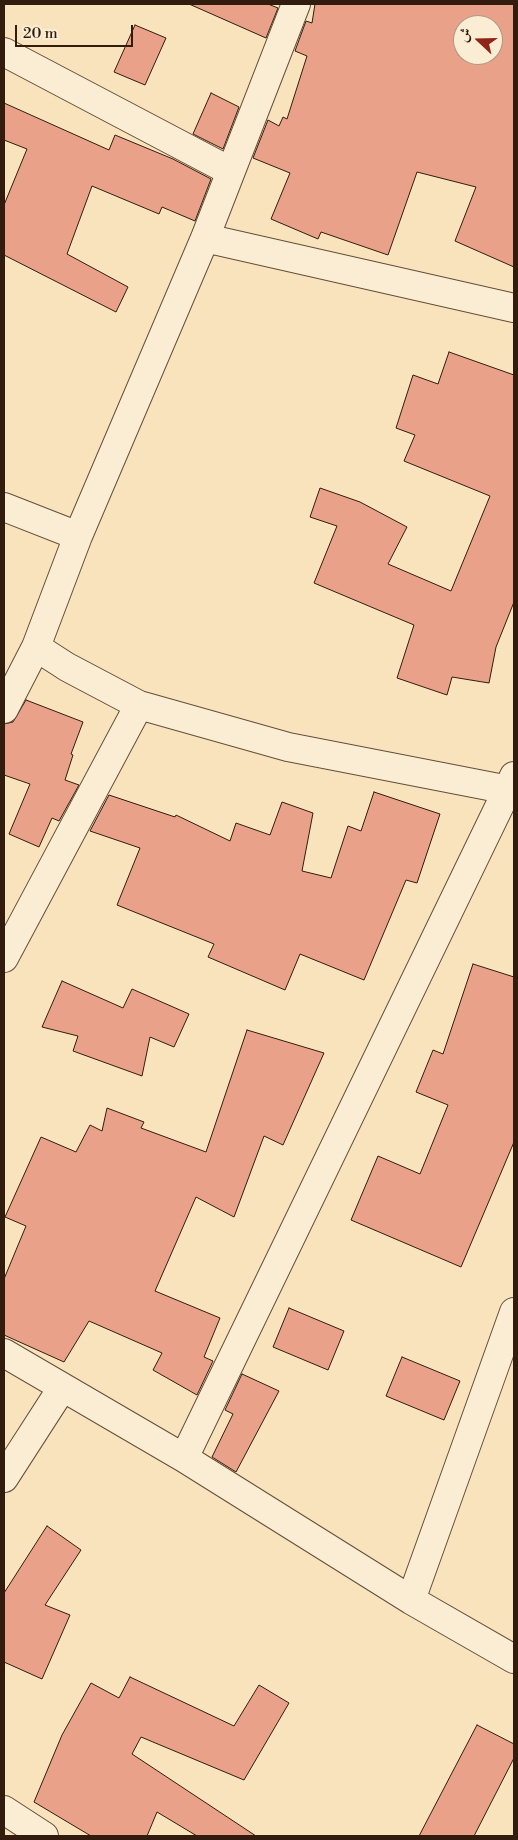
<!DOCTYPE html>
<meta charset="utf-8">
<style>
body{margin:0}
#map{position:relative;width:518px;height:1840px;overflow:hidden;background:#f9e3bc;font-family:"Libre Bodoni",Amiri,serif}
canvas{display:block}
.frame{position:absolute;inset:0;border:5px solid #321c0d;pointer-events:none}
.north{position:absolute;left:453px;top:15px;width:50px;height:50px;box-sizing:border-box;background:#fbedd3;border:1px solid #ab9984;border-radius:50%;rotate:291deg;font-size:14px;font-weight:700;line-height:20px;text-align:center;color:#321c0d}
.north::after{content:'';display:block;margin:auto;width:18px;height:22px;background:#8f2418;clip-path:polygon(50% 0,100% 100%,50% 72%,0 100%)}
.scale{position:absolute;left:15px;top:25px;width:118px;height:22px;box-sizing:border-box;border:2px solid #321c0d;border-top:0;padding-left:6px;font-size:15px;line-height:18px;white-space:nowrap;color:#321c0d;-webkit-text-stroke:4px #fbedd3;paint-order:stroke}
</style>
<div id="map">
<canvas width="518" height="1840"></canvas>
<div class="frame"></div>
<div class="north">ش</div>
<div class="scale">20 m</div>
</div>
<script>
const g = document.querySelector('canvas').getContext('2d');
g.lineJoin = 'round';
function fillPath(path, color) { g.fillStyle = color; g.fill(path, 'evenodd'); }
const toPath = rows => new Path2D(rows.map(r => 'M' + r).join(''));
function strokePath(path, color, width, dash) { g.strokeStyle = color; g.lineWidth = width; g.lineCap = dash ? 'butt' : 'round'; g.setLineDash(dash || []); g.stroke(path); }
const building = toPath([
 [189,4,268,4,278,8,266,38,189,4],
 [315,4,514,4,514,267,455,241,476,187,417,172,388,255,321,232,318,239,271,219,290,173,253,158,268,120,279,126,283,117,287,119,307,56,295,51,306,21,312,23,315,4],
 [463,25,493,25,493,55,463,55,463,25],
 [135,25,166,38,145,85,114,72,135,25],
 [211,93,239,107,223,149,193,134,211,93],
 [4,103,109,150,115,135,173,159,211,179,195,221,162,207,159,214,92,186,67,254,128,287,116,312,4,255,4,205,27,149,4,140,4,103],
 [449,352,514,375,514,602,496,647,489,683,452,677,447,695,397,678,414,625,314,583,337,526,310,517,320,488,360,502,407,527,388,564,451,591,490,496,404,461,415,435,396,428,413,375,438,384,449,352],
 [26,700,83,722,71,754,73,755,65,780,79,785,59,821,52,818,39,847,9,834,30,784,4,775,4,724,13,722,26,700],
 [374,792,440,814,417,883,406,880,364,980,300,954,285,990,208,957,214,944,117,905,140,848,90,831,109,795,175,817,176,815,230,841,236,823,270,835,282,802,313,813,302,871,331,878,348,826,361,831,374,792],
 [473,964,514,977,514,1142,461,1267,351,1220,378,1156,420,1174,448,1105,416,1092,433,1050,443,1054,473,964],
 [62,981,123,1008,132,989,189,1014,174,1047,150,1037,142,1076,73,1051,78,1036,42,1027,62,981],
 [247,1030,324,1053,283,1145,264,1136,234,1217,196,1197,155,1291,220,1318,204,1357,213,1361,197,1395,153,1370,162,1353,89,1321,64,1362,4,1335,4,1279,26,1226,5,1217,41,1137,76,1152,90,1125,102,1131,107,1108,144,1122,141,1128,206,1152,247,1030],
 [289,1308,344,1331,328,1370,273,1347,289,1308],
 [402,1357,460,1381,444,1420,386,1396,402,1357],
 [242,1374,279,1391,236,1472,212,1457,233,1414,225,1410,242,1374],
 [47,1526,81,1550,45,1605,70,1615,42,1679,4,1662,4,1593,47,1526],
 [130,1677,234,1726,259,1685,289,1703,244,1780,141,1737,132,1754,256,1836,197,1836,157,1812,147,1836,91,1836,34,1802,62,1735,91,1683,119,1698,130,1677],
 [477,1725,514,1744,514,1758,474,1836,419,1836,477,1725]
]);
fillPath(building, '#e9a189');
strokePath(building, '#321c0d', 1);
const street = toPath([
 [4,52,230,171],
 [205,238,514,308],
 [4,507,78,536],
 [36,647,67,667,139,705,288,747,514,791],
 [4,709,36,647,78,536,205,238,296,4],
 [4,958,139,705],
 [4,1353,184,1458,411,1600,514,1659],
 [184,1458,514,776],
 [4,1478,62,1388],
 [411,1600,514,1312],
 [4,1810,44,1836]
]);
strokePath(street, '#644e39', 30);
strokePath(street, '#fbedd3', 28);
</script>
